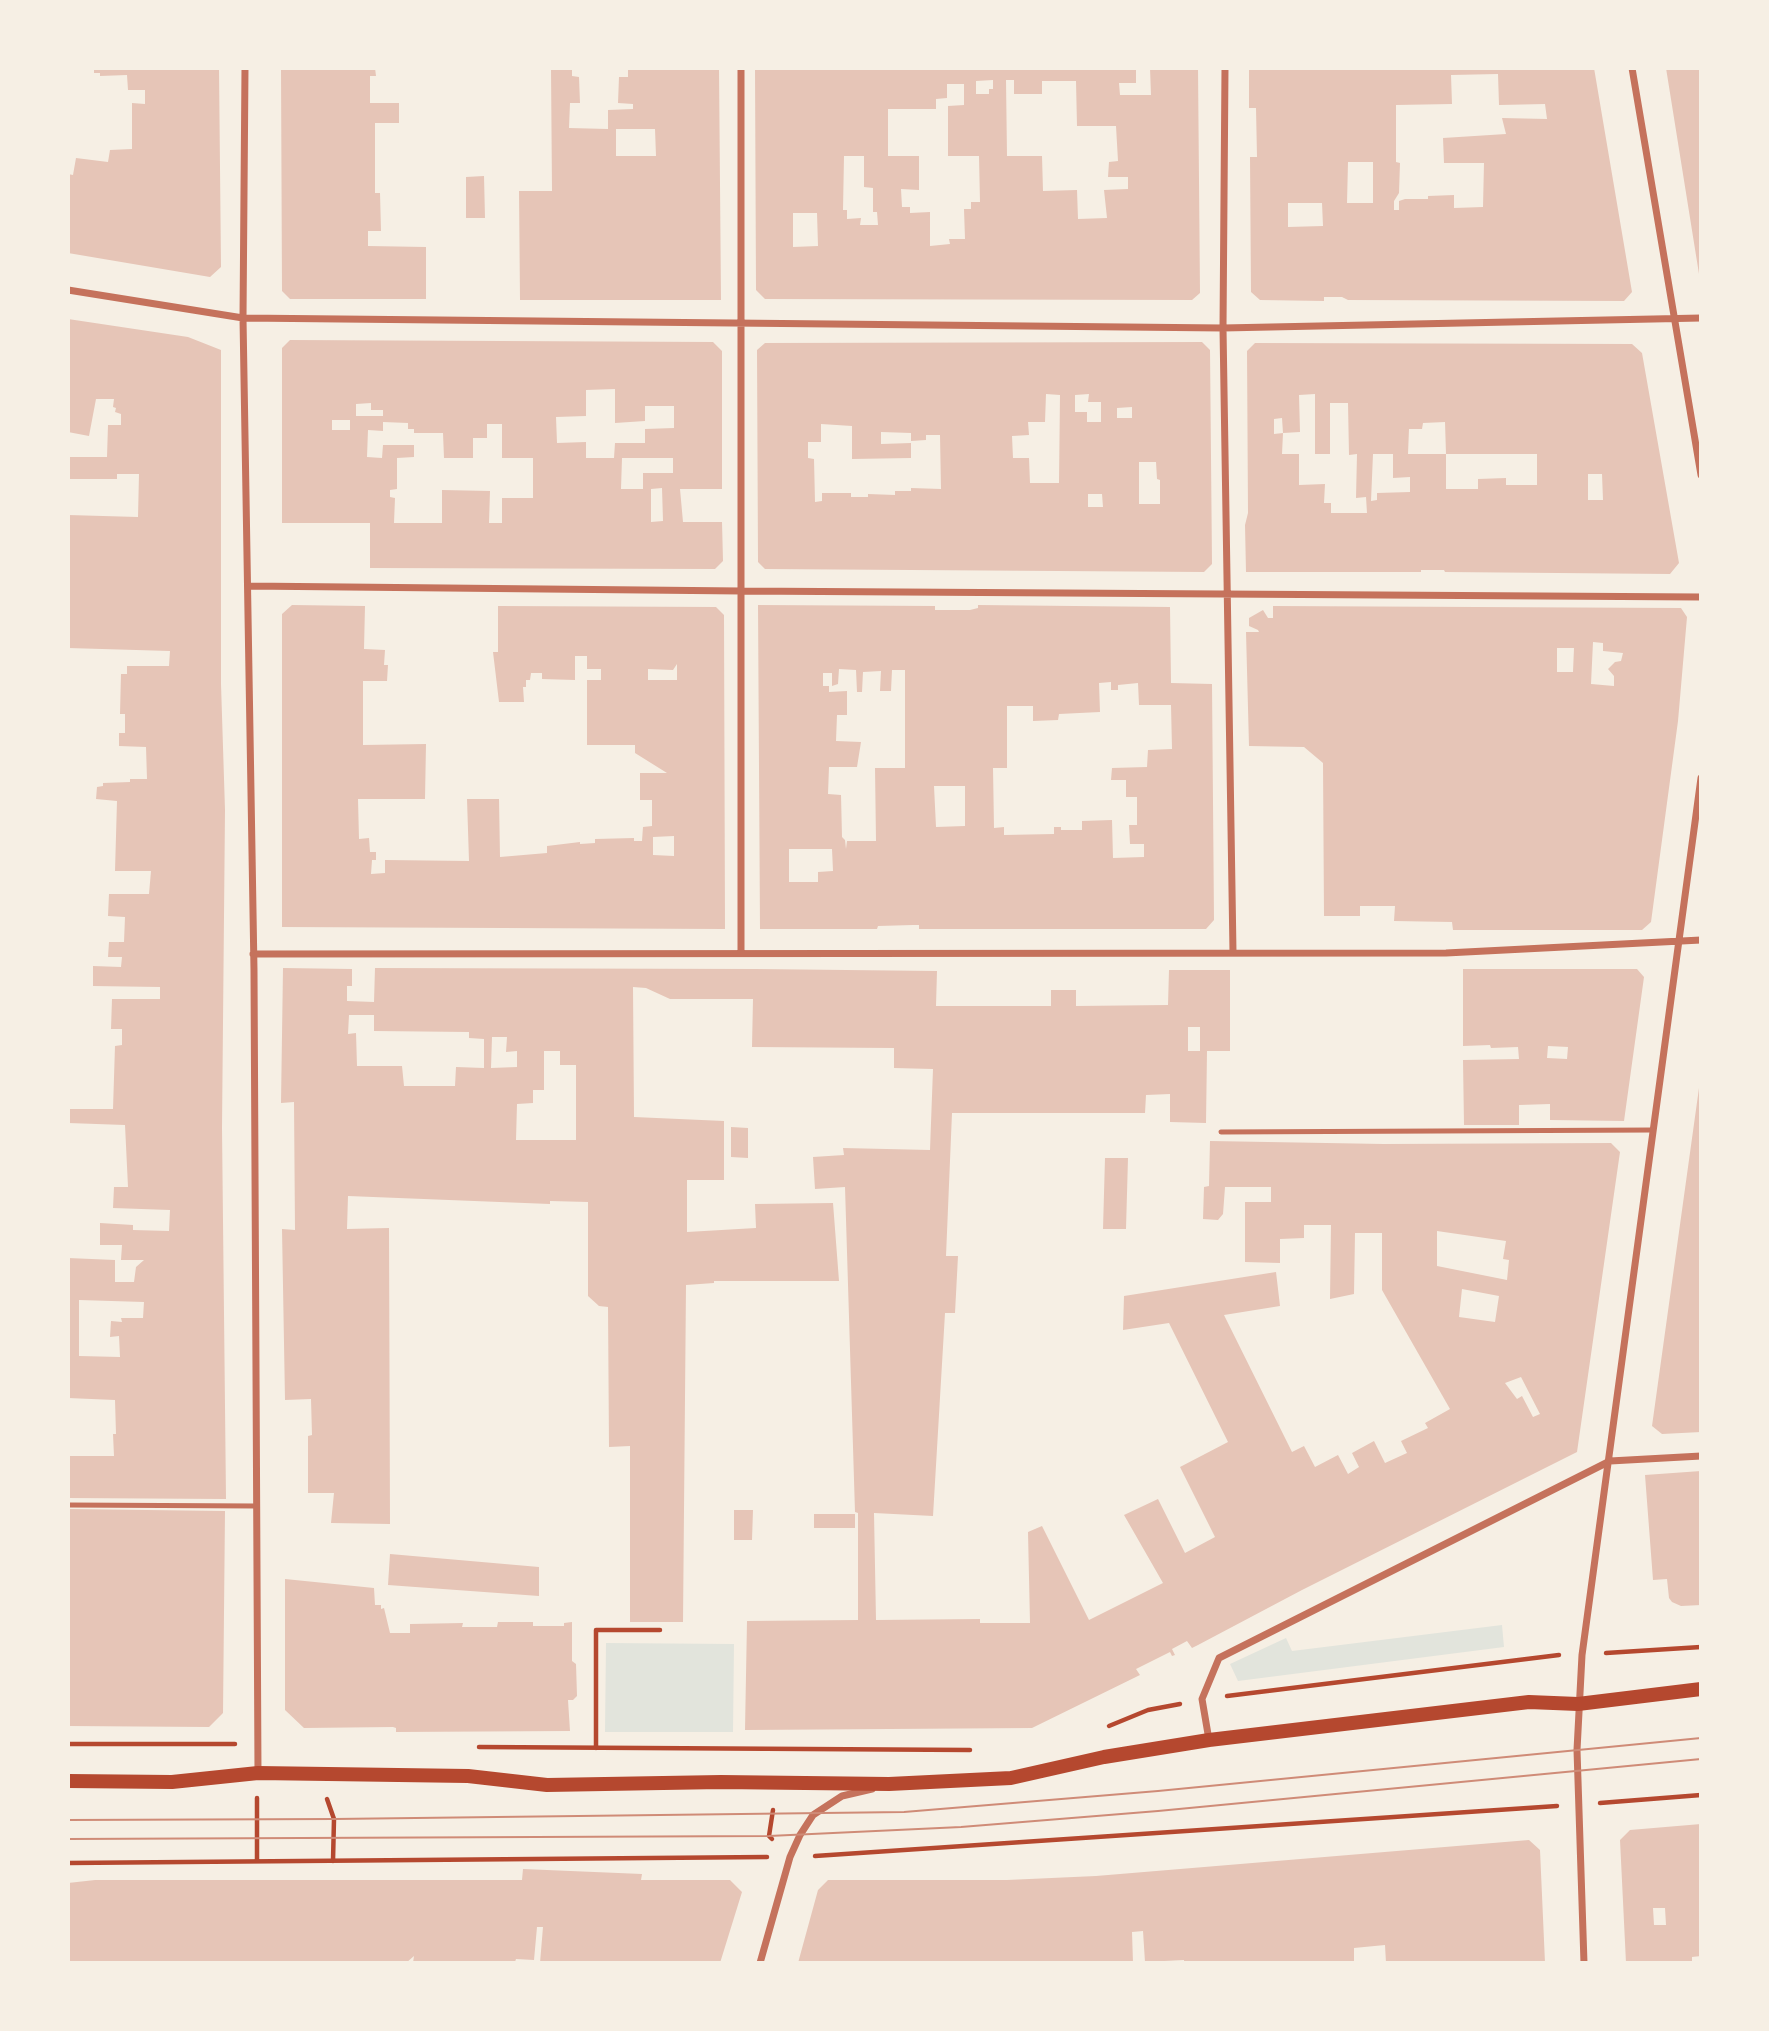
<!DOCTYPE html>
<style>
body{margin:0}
#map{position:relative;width:1769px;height:2031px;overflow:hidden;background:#f6efe4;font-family:Karla,sans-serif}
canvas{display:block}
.frame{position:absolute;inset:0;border:70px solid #f6efe4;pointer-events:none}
</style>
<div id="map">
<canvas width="1769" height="2031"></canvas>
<div class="frame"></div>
</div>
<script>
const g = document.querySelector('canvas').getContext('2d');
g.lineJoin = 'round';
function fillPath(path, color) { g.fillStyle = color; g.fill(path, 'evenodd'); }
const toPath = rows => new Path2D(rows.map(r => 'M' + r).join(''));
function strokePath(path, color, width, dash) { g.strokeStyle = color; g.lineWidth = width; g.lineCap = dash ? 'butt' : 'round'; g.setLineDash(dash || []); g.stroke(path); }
fillPath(toPath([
 [1502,1625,1504,1647,1238,1681,1230,1664,1286,1638,1292,1651],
 [606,1643,734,1644,733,1732,605,1732]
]), '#e2e4dc');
fillPath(toPath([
 [94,68,219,68,221,267,210,277,68,253,68,174,73,175,76,158,108,162,110,150,132,149,132,103,145,104,145,90,128,90,127,75,100,76,100,73,94,73],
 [281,68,375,68,376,76,370,76,370,103,399,103,399,123,375,123,375,193,380,193,381,231,368,231,368,246,426,247,426,299,290,299,282,291],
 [551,68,572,68,572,76,579,77,580,103,570,103,569,128,608,129,608,110,633,109,633,104,618,103,619,77,628,77,628,68,719,68,721,300,520,300,519,191,552,191],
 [616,129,655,129,656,156,616,156],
 [755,68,1136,68,1136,83,1119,83,1120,95,1151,95,1150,68,1198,68,1200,293,1192,300,765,299,756,290],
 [993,80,993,89,989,89,989,94,976,94,976,81],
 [1006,80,1014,80,1014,94,1042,94,1042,81,1076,81,1077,126,1116,126,1118,161,1109,162,1108,177,1128,177,1128,189,1104,190,1107,218,1078,219,1077,190,1043,191,1042,156,1007,156],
 [947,84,964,84,964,105,948,106,948,156,979,156,980,202,971,202,971,209,964,209,965,239,949,239,950,244,930,246,930,212,910,213,910,207,902,207,901,189,919,190,919,156,888,156,888,109,936,109,936,99,947,98],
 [844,156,864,156,864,187,873,188,873,212,877,212,878,225,860,225,861,218,847,219,847,210,843,210],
 [793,213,817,213,818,246,793,247],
 [1249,68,1594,68,1632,292,1624,301,1348,300,1342,297,1324,297,1324,301,1260,300,1251,292,1250,157,1257,157,1256,108,1249,108],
 [1498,74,1499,105,1545,104,1547,119,1502,118,1506,134,1443,138,1444,163,1484,163,1483,207,1454,208,1454,195,1428,196,1428,199,1405,199,1399,201,1399,210,1394,210,1394,201,1399,193,1400,163,1396,162,1396,105,1452,104,1451,75],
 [1348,162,1373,162,1373,203,1347,203],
 [1288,203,1322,203,1323,226,1288,227],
 [1666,68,1701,68,1701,274,1699,274],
 [484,176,485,218,466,218,466,177],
 [68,319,188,337,221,350,221,684,225,810,222,1128,226,1499,68,1498,68,1456,114,1456,113,1434,116,1434,115,1400,68,1398,68,1258,115,1260,115,1282,134,1282,136,1267,144,1260,121,1260,122,1245,100,1245,100,1223,133,1225,133,1230,169,1231,170,1210,113,1208,114,1187,128,1187,125,1125,68,1123,68,1109,113,1109,115,1046,122,1045,122,1029,111,1029,112,999,160,999,160,987,93,986,93,966,121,967,122,957,108,957,109,942,124,942,125,917,108,916,109,894,149,894,151,871,115,871,117,801,96,799,97,787,103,786,103,783,130,782,130,779,147,779,146,747,119,746,119,733,125,733,125,714,120,714,121,674,127,674,127,666,169,666,170,651,68,648,68,515,138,517,139,474,117,474,117,479,68,479,68,457,107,457,108,425,121,425,121,414,115,412,116,408,113,407,114,399,96,399,89,436,68,432],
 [79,1300,144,1302,143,1318,121,1318,122,1322,111,1321,110,1337,119,1336,120,1357,79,1356],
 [290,340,713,342,722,351,722,489,680,489,683,522,722,522,723,561,715,569,370,568,370,523,282,523,282,348],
 [615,389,615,423,645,421,645,406,674,406,674,428,645,429,645,443,615,443,614,458,586,458,586,442,557,443,556,417,586,416,586,390],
 [371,403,371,410,383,410,383,416,356,416,356,404],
 [332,420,350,420,350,430,332,430],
 [383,422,408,423,408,429,414,429,414,433,443,433,444,458,473,458,473,438,487,438,487,424,502,424,502,458,533,458,533,498,502,498,502,523,489,523,490,491,442,490,442,523,394,523,395,498,390,497,390,490,397,489,397,458,414,457,414,445,383,445,382,458,367,457,368,430,383,431],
 [622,458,673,458,673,473,643,473,643,489,621,489],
 [662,488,663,521,651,522,651,489],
 [1202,342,1210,350,1212,564,1204,572,765,569,758,562,757,350,765,343],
 [1046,394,1060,395,1059,483,1030,483,1029,458,1013,458,1012,436,1029,435,1028,422,1045,422],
 [1089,394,1088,402,1101,402,1101,422,1087,422,1087,412,1075,412,1075,395],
 [1132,407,1132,418,1117,418,1117,408],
 [821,424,852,426,852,459,911,458,911,443,881,444,881,432,911,433,911,441,926,440,926,435,940,435,941,489,911,488,911,491,895,491,895,495,868,494,868,497,851,497,851,493,822,493,822,501,815,502,814,459,808,458,808,442,821,442],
 [1139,462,1156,462,1157,479,1160,480,1160,504,1139,504],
 [1088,494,1102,494,1103,507,1088,507],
 [1255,343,1632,344,1642,353,1679,563,1670,574,1445,572,1444,570,1421,570,1421,572,1246,572,1245,525,1248,513,1247,351],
 [1315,394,1315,454,1330,454,1330,403,1348,403,1349,455,1357,454,1356,498,1366,497,1367,513,1331,513,1331,503,1324,503,1325,484,1299,485,1299,454,1282,454,1283,433,1274,434,1274,419,1282,418,1283,433,1300,432,1299,395],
 [1445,422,1446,454,1408,454,1409,429,1422,429,1423,423],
 [1373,454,1393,454,1393,478,1410,477,1410,492,1377,493,1377,500,1371,501],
 [1446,454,1537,454,1537,485,1506,485,1506,478,1478,479,1478,489,1446,489],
 [1588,474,1602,474,1603,500,1588,500],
 [292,605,365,606,364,649,385,650,384,665,388,665,387,681,363,681,363,745,426,744,425,799,358,799,359,839,369,838,370,852,376,852,376,860,372,860,371,874,385,873,385,860,469,861,467,799,499,799,500,857,547,853,547,846,580,842,580,844,595,843,595,839,634,838,634,841,642,841,643,827,652,826,652,800,640,800,640,773,667,773,635,753,635,745,587,745,587,680,601,680,601,669,587,669,587,656,575,656,575,680,542,679,542,673,531,673,530,680,526,680,526,687,523,687,524,702,499,702,493,652,498,652,498,606,716,607,724,615,725,929,282,927,282,614],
 [677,664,677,680,648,680,648,669,673,670],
 [674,836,674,856,653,855,653,837],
 [758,605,935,606,935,610,970,610,978,608,978,605,1170,607,1171,683,1212,684,1214,920,1206,929,919,929,919,925,913,925,878,926,877,929,760,929],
 [839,669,856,670,857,692,862,692,863,672,881,671,880,691,891,691,892,670,905,670,905,768,875,768,876,841,847,841,846,849,845,840,842,837,841,795,828,794,829,767,857,767,861,742,836,741,837,715,847,715,847,691,829,692,829,686,823,686,823,673,832,673,832,686,838,684],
 [1111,682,1111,690,1118,690,1118,685,1138,683,1139,705,1171,705,1172,749,1148,750,1147,767,1112,768,1111,780,1126,780,1126,797,1137,797,1137,825,1129,825,1130,844,1144,844,1144,857,1113,858,1112,820,1082,821,1082,830,1061,830,1061,827,1054,827,1054,834,1004,835,1004,827,994,828,993,768,1007,768,1007,706,1033,706,1033,721,1058,720,1059,714,1100,712,1099,683],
 [934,786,965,786,965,826,936,827],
 [789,849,832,849,833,871,818,872,818,882,789,882],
 [1273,606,1681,608,1687,617,1678,721,1651,922,1642,930,1453,930,1452,922,1394,921,1395,906,1360,906,1360,916,1324,916,1323,763,1304,747,1249,746,1246,632,1259,632,1258,630,1249,626,1249,618,1263,610,1268,618,1273,618],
 [1593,642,1603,643,1603,651,1623,653,1621,661,1615,662,1608,669,1614,676,1614,686,1591,684],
 [1557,648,1574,648,1573,672,1557,672],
 [283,968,352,969,352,986,347,986,347,1001,374,1002,375,968,755,969,937,971,936,1006,1051,1006,1051,990,1076,990,1076,1006,1168,1005,1169,970,1230,970,1230,1051,1207,1051,1206,1123,1170,1122,1170,1094,1146,1095,1145,1113,952,1113,946,1256,958,1256,955,1313,945,1313,933,1516,874,1513,876,1620,980,1619,980,1623,1030,1623,1028,1532,1042,1526,1089,1620,1163,1583,1124,1515,1158,1499,1185,1553,1215,1537,1180,1467,1228,1442,1169,1323,1123,1330,1124,1296,1276,1272,1280,1306,1224,1315,1292,1452,1304,1446,1315,1467,1338,1455,1348,1474,1359,1467,1352,1453,1374,1441,1385,1463,1407,1453,1401,1441,1428,1428,1425,1423,1450,1409,1382,1290,1382,1233,1355,1233,1354,1294,1330,1299,1331,1225,1304,1225,1304,1238,1280,1239,1280,1263,1245,1262,1245,1202,1271,1202,1271,1187,1225,1187,1223,1214,1218,1220,1203,1219,1204,1187,1209,1186,1210,1141,1384,1144,1611,1143,1620,1152,1577,1452,1302,1590,1198,1645,1192,1648,1187,1641,1172,1649,1175,1655,1172,1656,1170,1652,1136,1669,1140,1675,1032,1728,745,1730,747,1621,858,1620,858,1513,855,1512,845,1187,815,1189,813,1157,844,1155,843,1148,930,1150,933,1069,894,1068,894,1048,752,1047,753,999,670,999,646,988,633,987,634,1117,724,1121,724,1180,687,1180,687,1232,756,1228,755,1204,833,1203,839,1281,714,1281,714,1283,686,1285,683,1622,630,1622,630,1446,609,1447,608,1307,599,1306,588,1296,588,1202,550,1201,550,1204,348,1196,347,1229,389,1228,390,1524,331,1523,334,1493,308,1493,308,1436,312,1435,311,1399,285,1400,282,1229,295,1230,294,1102,281,1103],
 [349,1015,374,1015,374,1031,469,1032,469,1038,484,1039,484,1068,456,1067,455,1086,404,1086,402,1066,357,1066,356,1033,348,1034],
 [1188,1027,1200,1027,1200,1051,1188,1051],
 [492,1037,507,1037,506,1052,517,1051,517,1067,491,1068],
 [544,1051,560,1051,560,1065,576,1065,576,1140,516,1140,517,1104,533,1103,533,1090,544,1090],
 [1437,1231,1506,1241,1503,1259,1509,1260,1507,1280,1437,1266],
 [1462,1289,1499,1296,1495,1322,1459,1317],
 [1521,1377,1540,1414,1533,1417,1522,1396,1517,1399,1505,1383],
 [1463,969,1637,969,1644,977,1624,1121,1550,1120,1550,1104,1519,1105,1519,1125,1464,1125,1463,1060,1519,1059,1518,1047,1491,1048,1490,1045,1463,1046],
 [1548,1046,1568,1047,1567,1059,1547,1058],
 [1699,1088,1701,1432,1662,1434,1652,1426],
 [731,1127,748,1128,748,1158,731,1157],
 [1105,1158,1128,1158,1126,1229,1103,1229],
 [1701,1471,1701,1605,1681,1606,1672,1602,1669,1598,1667,1579,1653,1580,1645,1475],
 [68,1509,225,1511,223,1713,209,1727,68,1726],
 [734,1510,753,1510,752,1540,734,1540],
 [814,1514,855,1514,855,1528,814,1528],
 [390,1554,539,1567,539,1596,388,1585],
 [285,1579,374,1588,375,1605,381,1605,381,1609,384,1608,390,1633,410,1633,410,1624,463,1623,462,1627,497,1627,498,1622,533,1622,533,1626,564,1626,564,1623,572,1622,572,1661,576,1664,577,1696,573,1700,568,1700,570,1731,396,1732,396,1728,393,1727,304,1728,285,1710],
 [1701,1824,1701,1956,1692,1957,1692,1963,1626,1963,1620,1840,1630,1830],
 [1653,1908,1665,1908,1666,1925,1654,1925],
 [1529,1840,1540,1850,1545,1963,1386,1963,1385,1945,1354,1948,1354,1963,1184,1963,1184,1960,1145,1962,1143,1931,1132,1932,1133,1963,798,1963,818,1890,828,1880,1007,1880,1096,1876],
 [523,1869,642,1874,641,1880,730,1880,742,1892,720,1963,540,1963,543,1927,537,1927,534,1960,516,1959,515,1962,413,1963,414,1956,406,1963,68,1963,68,1883,95,1880,522,1880]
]), '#e6c5b7');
strokePath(toPath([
 [1606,1653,1701,1647],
 [1227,1696,1559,1655],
 [1109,1726,1148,1710,1180,1704],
 [68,1744,235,1744],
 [479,1747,970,1750],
 [596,1748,596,1630,660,1630],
 [327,1799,334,1819,333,1861],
 [1600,1803,1701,1795],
 [772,1839,769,1836,773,1810],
 [815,1856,1557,1806],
 [257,1861,257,1798],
 [68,1863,767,1857]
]), '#b5482f', 4.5);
strokePath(toPath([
 [1221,1132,1653,1130],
 [68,1505,256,1506]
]), '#c5725c', 5);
strokePath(toPath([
 [245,68,243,318,254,970,258,1773],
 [741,68,741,952],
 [1225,68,1223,328,1233,952],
 [1632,68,1701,475],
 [68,290,243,318,1223,328,1701,318],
 [248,586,741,591,1701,597],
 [253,954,1446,953,1701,940],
 [1209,1740,1202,1699,1219,1658,1610,1461,1701,1456],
 [760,1963,790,1857,800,1835,813,1815,842,1796,872,1789],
 [1584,1963,1577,1750,1582,1655,1701,778]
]), '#c5725c', 7);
strokePath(toPath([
 [68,1781,172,1782,258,1773,468,1776,547,1785,721,1782,889,1784,1011,1778,1104,1757,1209,1740,1529,1702,1578,1704,1701,1689]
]), '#b5482f', 14);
strokePath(toPath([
 [68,1820,334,1819,904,1812,1158,1791,1701,1738],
 [68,1839,769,1836,961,1827,1158,1811,1701,1759]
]), '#cf8b77', 2);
</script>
